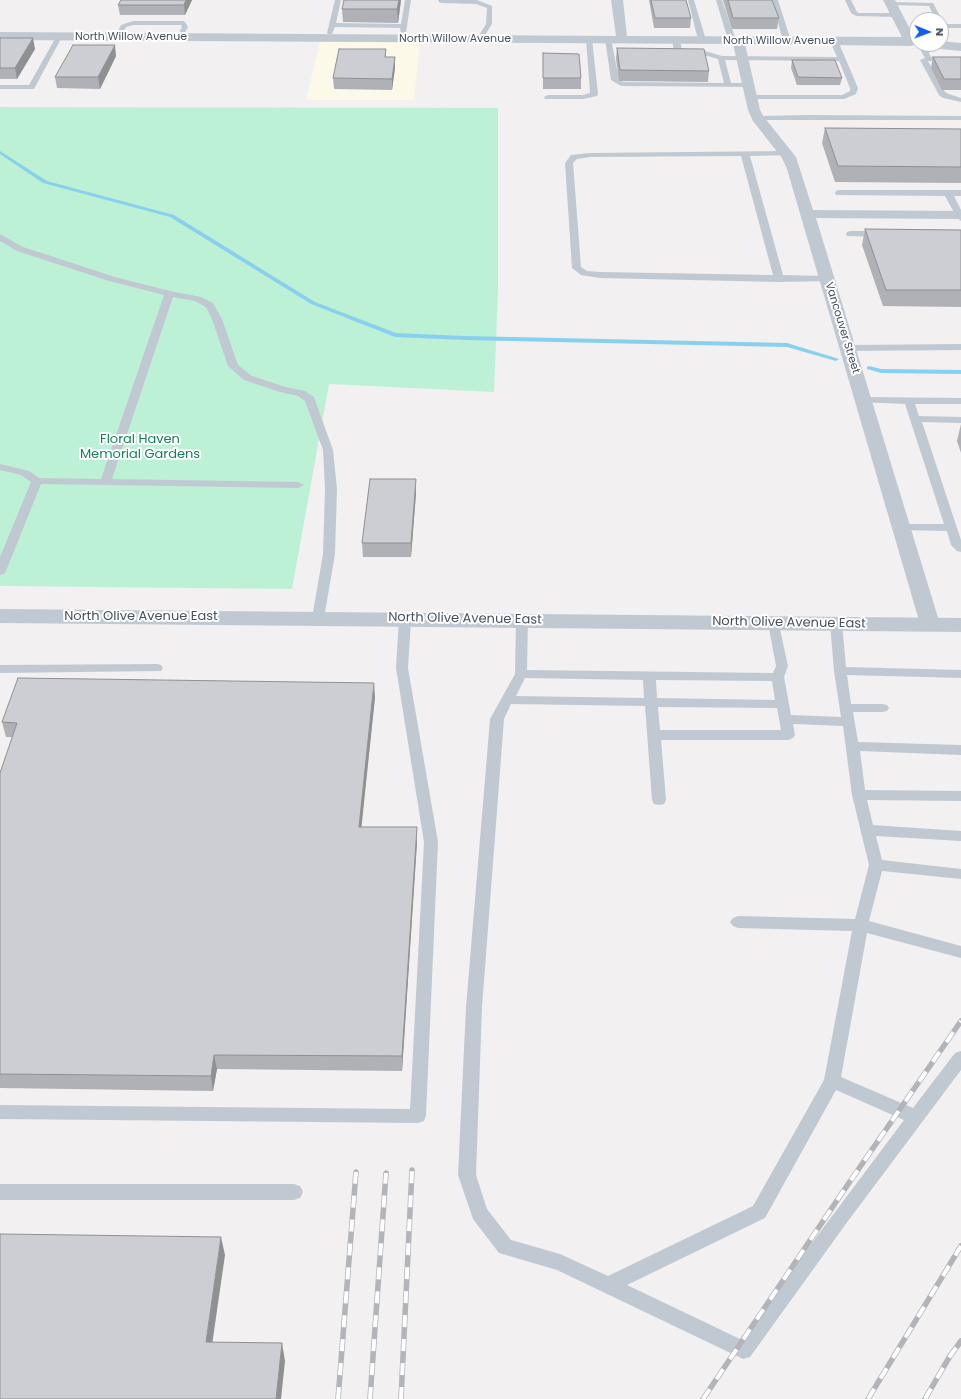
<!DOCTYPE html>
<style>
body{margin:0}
#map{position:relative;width:961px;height:1399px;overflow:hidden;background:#f2f0f0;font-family:Poppins,sans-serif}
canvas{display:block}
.north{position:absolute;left:909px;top:12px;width:40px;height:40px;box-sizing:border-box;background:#fff;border:1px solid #b5b9bf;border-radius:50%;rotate:91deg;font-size:11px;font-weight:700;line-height:16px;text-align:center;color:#47515e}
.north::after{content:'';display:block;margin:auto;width:14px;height:18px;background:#145de8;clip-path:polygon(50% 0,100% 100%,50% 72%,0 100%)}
</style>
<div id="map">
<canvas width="961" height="1399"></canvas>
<div class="north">N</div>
</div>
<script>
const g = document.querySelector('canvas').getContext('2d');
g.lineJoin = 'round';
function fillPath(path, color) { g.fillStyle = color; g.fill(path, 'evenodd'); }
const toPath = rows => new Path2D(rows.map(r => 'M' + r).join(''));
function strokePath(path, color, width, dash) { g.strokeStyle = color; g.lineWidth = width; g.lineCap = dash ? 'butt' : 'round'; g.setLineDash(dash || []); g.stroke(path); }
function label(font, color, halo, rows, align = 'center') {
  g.font = font + ' Poppins,sans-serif'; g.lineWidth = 4; g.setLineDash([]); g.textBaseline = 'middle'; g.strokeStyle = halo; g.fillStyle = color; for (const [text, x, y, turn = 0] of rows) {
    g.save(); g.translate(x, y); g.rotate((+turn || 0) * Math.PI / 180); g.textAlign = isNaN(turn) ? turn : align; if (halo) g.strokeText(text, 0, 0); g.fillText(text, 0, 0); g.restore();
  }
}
fillPath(toPath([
 [320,42,420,42,414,100,306,100]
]), '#fdf9e9');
fillPath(toPath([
 [0,107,498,108,498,290,494,392,329,384,292,589,0,586]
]), '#bdf1d6');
fillPath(toPath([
 [0,151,47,181,174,215,315,302,396,333,464,336,787,343,839,359,836,361,787,347,464,340,395,337,311,304,170,217,43,183,0,154,0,151],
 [869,366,881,369,961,370,961,374,881,373,867,369,867,367,869,366]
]), '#89d0ef');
fillPath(toPath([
 [335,0,341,0,336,23,401,24,405,0,411,0,406,33,401,34,400,28,335,27,332,34,328,34,327,33,335,0],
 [438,0,477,0,492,6,492,24,482,40,477,39,486,24,487,8,476,4,441,3,439,2,438,0],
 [688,0,694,0,706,40,704,41,698,40,688,0],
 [716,0,722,0,736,40,734,41,728,40,716,0],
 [772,0,778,0,791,41,789,42,783,41,772,0],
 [845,0,851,0,857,12,859,13,897,13,900,15,897,17,856,16,851,13,845,0],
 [891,2,933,3,942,20,941,22,941,20,936,20,929,6,889,5,888,4,891,2],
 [133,21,183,21,185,22,188,27,182,38,180,39,177,37,182,27,181,25,133,25,126,27,120,38,116,38,115,37,121,25,133,21],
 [941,22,944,24,961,24,961,28,941,28,941,22],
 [59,35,62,37,34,89,0,89,0,85,29,85,56,37,59,35],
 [589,37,592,39,598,94,597,96,583,99,545,99,544,97,548,95,583,95,590,93,586,39,589,37],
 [608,37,611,39,619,79,623,82,724,83,718,59,704,55,685,53,685,49,705,51,722,56,837,57,830,41,834,39,838,41,858,88,856,94,844,99,751,99,747,97,748,95,842,95,850,91,850,88,839,61,725,60,731,83,752,83,752,87,621,86,611,80,605,39,608,37],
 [676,38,680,40,682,51,678,53,674,51,672,40,676,38],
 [917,44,925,44,931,57,961,57,961,61,928,61,945,92,949,94,961,98,961,102,943,98,939,95,920,60,925,58,917,44],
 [809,115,961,116,961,120,758,120,754,118,758,116,809,115],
 [786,151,789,151,789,155,750,156,783,275,827,276,832,279,830,281,779,282,600,278,581,275,572,268,565,163,571,155,590,153,786,151],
 [741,156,773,275,600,272,587,271,581,267,573,163,577,159,590,157,741,156],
 [839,190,961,190,961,196,954,196,961,210,961,221,957,218,945,196,836,195,835,193,836,191,839,190],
 [850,231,881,231,885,234,881,237,847,236,846,234,847,232,850,231],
 [0,234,23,247,115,277,170,291,201,297,213,303,222,319,238,365,252,376,286,387,305,391,314,397,333,450,337,489,335,554,324,618,322,621,314,621,312,618,323,554,325,489,323,450,305,401,298,396,280,392,244,380,228,366,212,319,206,307,195,301,173,297,112,479,298,482,304,485,298,488,41,484,6,571,4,574,0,575,0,557,31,482,21,475,0,470,0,464,29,471,39,478,101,479,164,295,109,281,17,251,0,241,0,234],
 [961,344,961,350,848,351,843,348,848,345,961,344],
 [863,397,961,398,961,404,915,404,919,416,961,417,961,423,922,422,961,540,961,552,957,551,951,545,947,531,901,530,897,529,895,527,897,525,901,524,944,524,905,404,859,402,858,400,863,397],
 [405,615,409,616,411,619,408,668,438,842,426,1116,424,1121,418,1123,0,1119,0,1105,410,1109,424,842,396,668,399,619,401,616,405,615],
 [522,616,526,617,528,620,527,670,773,673,776,666,768,623,770,620,778,620,788,666,784,677,791,715,841,717,834,671,830,623,832,620,840,620,842,623,846,667,961,670,961,678,847,675,851,704,882,704,887,705,889,708,887,711,882,712,853,712,858,742,961,745,961,755,860,751,865,790,961,791,961,801,867,800,873,825,961,831,961,841,876,836,882,860,961,869,961,879,882,871,869,921,961,946,961,958,867,933,841,1077,913,1108,955,1053,961,1051,961,1070,848,1221,750,1357,743,1359,557,1270,499,1253,473,1219,458,1175,466,1007,490,719,515,674,516,620,518,617,522,616],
 [525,678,643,680,644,698,516,696,525,678],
 [656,680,772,681,775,700,657,698,656,680],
 [511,704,645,706,652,800,654,804,659,805,664,804,666,800,661,740,788,740,793,738,795,735,793,724,843,726,852,795,869,865,855,919,738,916,733,918,730,922,733,926,738,928,852,931,824,1080,753,1206,608,1276,560,1254,511,1240,487,1209,476,1175,482,1007,504,719,511,704],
 [658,707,777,708,781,730,660,730,658,707],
 [836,1090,904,1120,740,1339,627,1285,765,1218,836,1090],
 [157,664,161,665,163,668,161,671,0,673,0,665,157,664],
 [0,1184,294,1184,300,1186,303,1192,300,1198,294,1200,0,1200,0,1184]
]), '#c0c9d2');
fillPath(toPath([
 [611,0,623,0,627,36,902,37,883,0,895,0,914,37,917,37,917,44,919,44,910,46,745,44,760,110,764,117,796,157,813,210,961,211,961,219,816,218,940,624,937,629,930,631,923,629,920,624,787,169,782,158,753,121,748,110,733,44,0,40,0,32,616,36,611,0],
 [941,41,961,43,961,51,930,48,926,47,924,44,941,44,941,41]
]), '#c0c9d2');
fillPath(toPath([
 [0,609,961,618,961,632,0,623,0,609]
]), '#c0c9d2');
const rail = toPath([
 [338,1399,356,1172],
 [370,1399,386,1173],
 [401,1399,412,1170],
 [703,1399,842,1193,961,1021],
 [868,1399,961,1246],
 [925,1399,950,1356,961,1341]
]);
strokePath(rail, '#b2b4ba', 5.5);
strokePath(rail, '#fff', 4, [12]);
fillPath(toPath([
 [192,0,185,15,120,15,118,5],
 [401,0,398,23,343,22,342,9],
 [649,0,686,0,691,18,690,28,654,28],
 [723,0,772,0,779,18,777,29,732,29],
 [0,38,35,49,17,79,0,79],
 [617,48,709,71,708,82,619,81,616,59],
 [386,49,386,57,395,68,392,90,334,89,333,78],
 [543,53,581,78,581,89,543,89],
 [116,56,100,89,57,88,55,77],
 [933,57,961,57,961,90,942,90,931,68],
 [792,60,842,78,840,85,797,85,791,68],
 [825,128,961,129,961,183,835,182,822,143],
 [865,229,961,230,961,307,883,306,862,245],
 [961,424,961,453,957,441],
 [416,493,411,557,363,557,362,543],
 [375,697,361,827,417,842,402,1071,217,1069,213,1091,0,1088,0,773,13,737,6,737,2,722]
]), '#afb1b6');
fillPath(toPath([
 [186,0,192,0,185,15,184,5],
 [399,0,401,0,398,23,397,9],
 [33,38,35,49,17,79,15,68],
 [115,45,116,56,100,89,98,77],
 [395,57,395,68,392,90,392,79],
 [416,479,416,493,411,557,411,543],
 [374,683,375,697,360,841,359,827],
 [417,827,417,842,402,1071,402,1056],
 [214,1055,217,1069,213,1091,211,1076],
 [221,1237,225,1255,210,1359,206,1342],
 [282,1343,285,1361,281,1399,276,1399]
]), '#8f9094');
const building = toPath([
 [121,0,186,0,184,5,118,5,121,0],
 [344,0,399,0,397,9,342,9,344,0],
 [651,0,686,0,691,18,655,18,651,0],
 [728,0,772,0,779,18,733,18,728,0],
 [0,38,33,38,15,68,0,68,0,38],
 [73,45,115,45,98,77,55,77,73,45],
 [617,48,704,49,709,71,620,70,617,48],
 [339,49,386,49,385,57,395,57,392,79,333,78,339,49],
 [543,53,579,54,581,78,543,78,543,53],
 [933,57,961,57,961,79,944,79,933,57],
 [792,60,835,60,842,78,798,77,792,60],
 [825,128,961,129,961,167,838,166,825,128],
 [865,229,961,230,961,290,886,290,865,229],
 [370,479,416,479,411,543,362,543,370,479],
 [18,678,374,683,359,827,417,827,402,1056,214,1055,211,1076,0,1074,0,773,17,723,2,722,18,678],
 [0,1234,221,1237,206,1342,282,1343,276,1399,0,1399,0,1234]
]);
fillPath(building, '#ccced4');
strokePath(building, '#8f9094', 1);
label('11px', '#47515e', '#fff', [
 ["North Willow Avenue",131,37],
 ["North Willow Avenue",455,39],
 ["North Willow Avenue",779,41],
 ["Vancouver Street",842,328,73]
]);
label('13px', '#158256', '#fff', [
 ["Floral Haven",140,440],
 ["Memorial Gardens",140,455]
]);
label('13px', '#47515e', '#fff', [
 ["North Olive Avenue East",141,617],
 ["North Olive Avenue East",465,619,1],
 ["North Olive Avenue East",789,623,1]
]);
</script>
